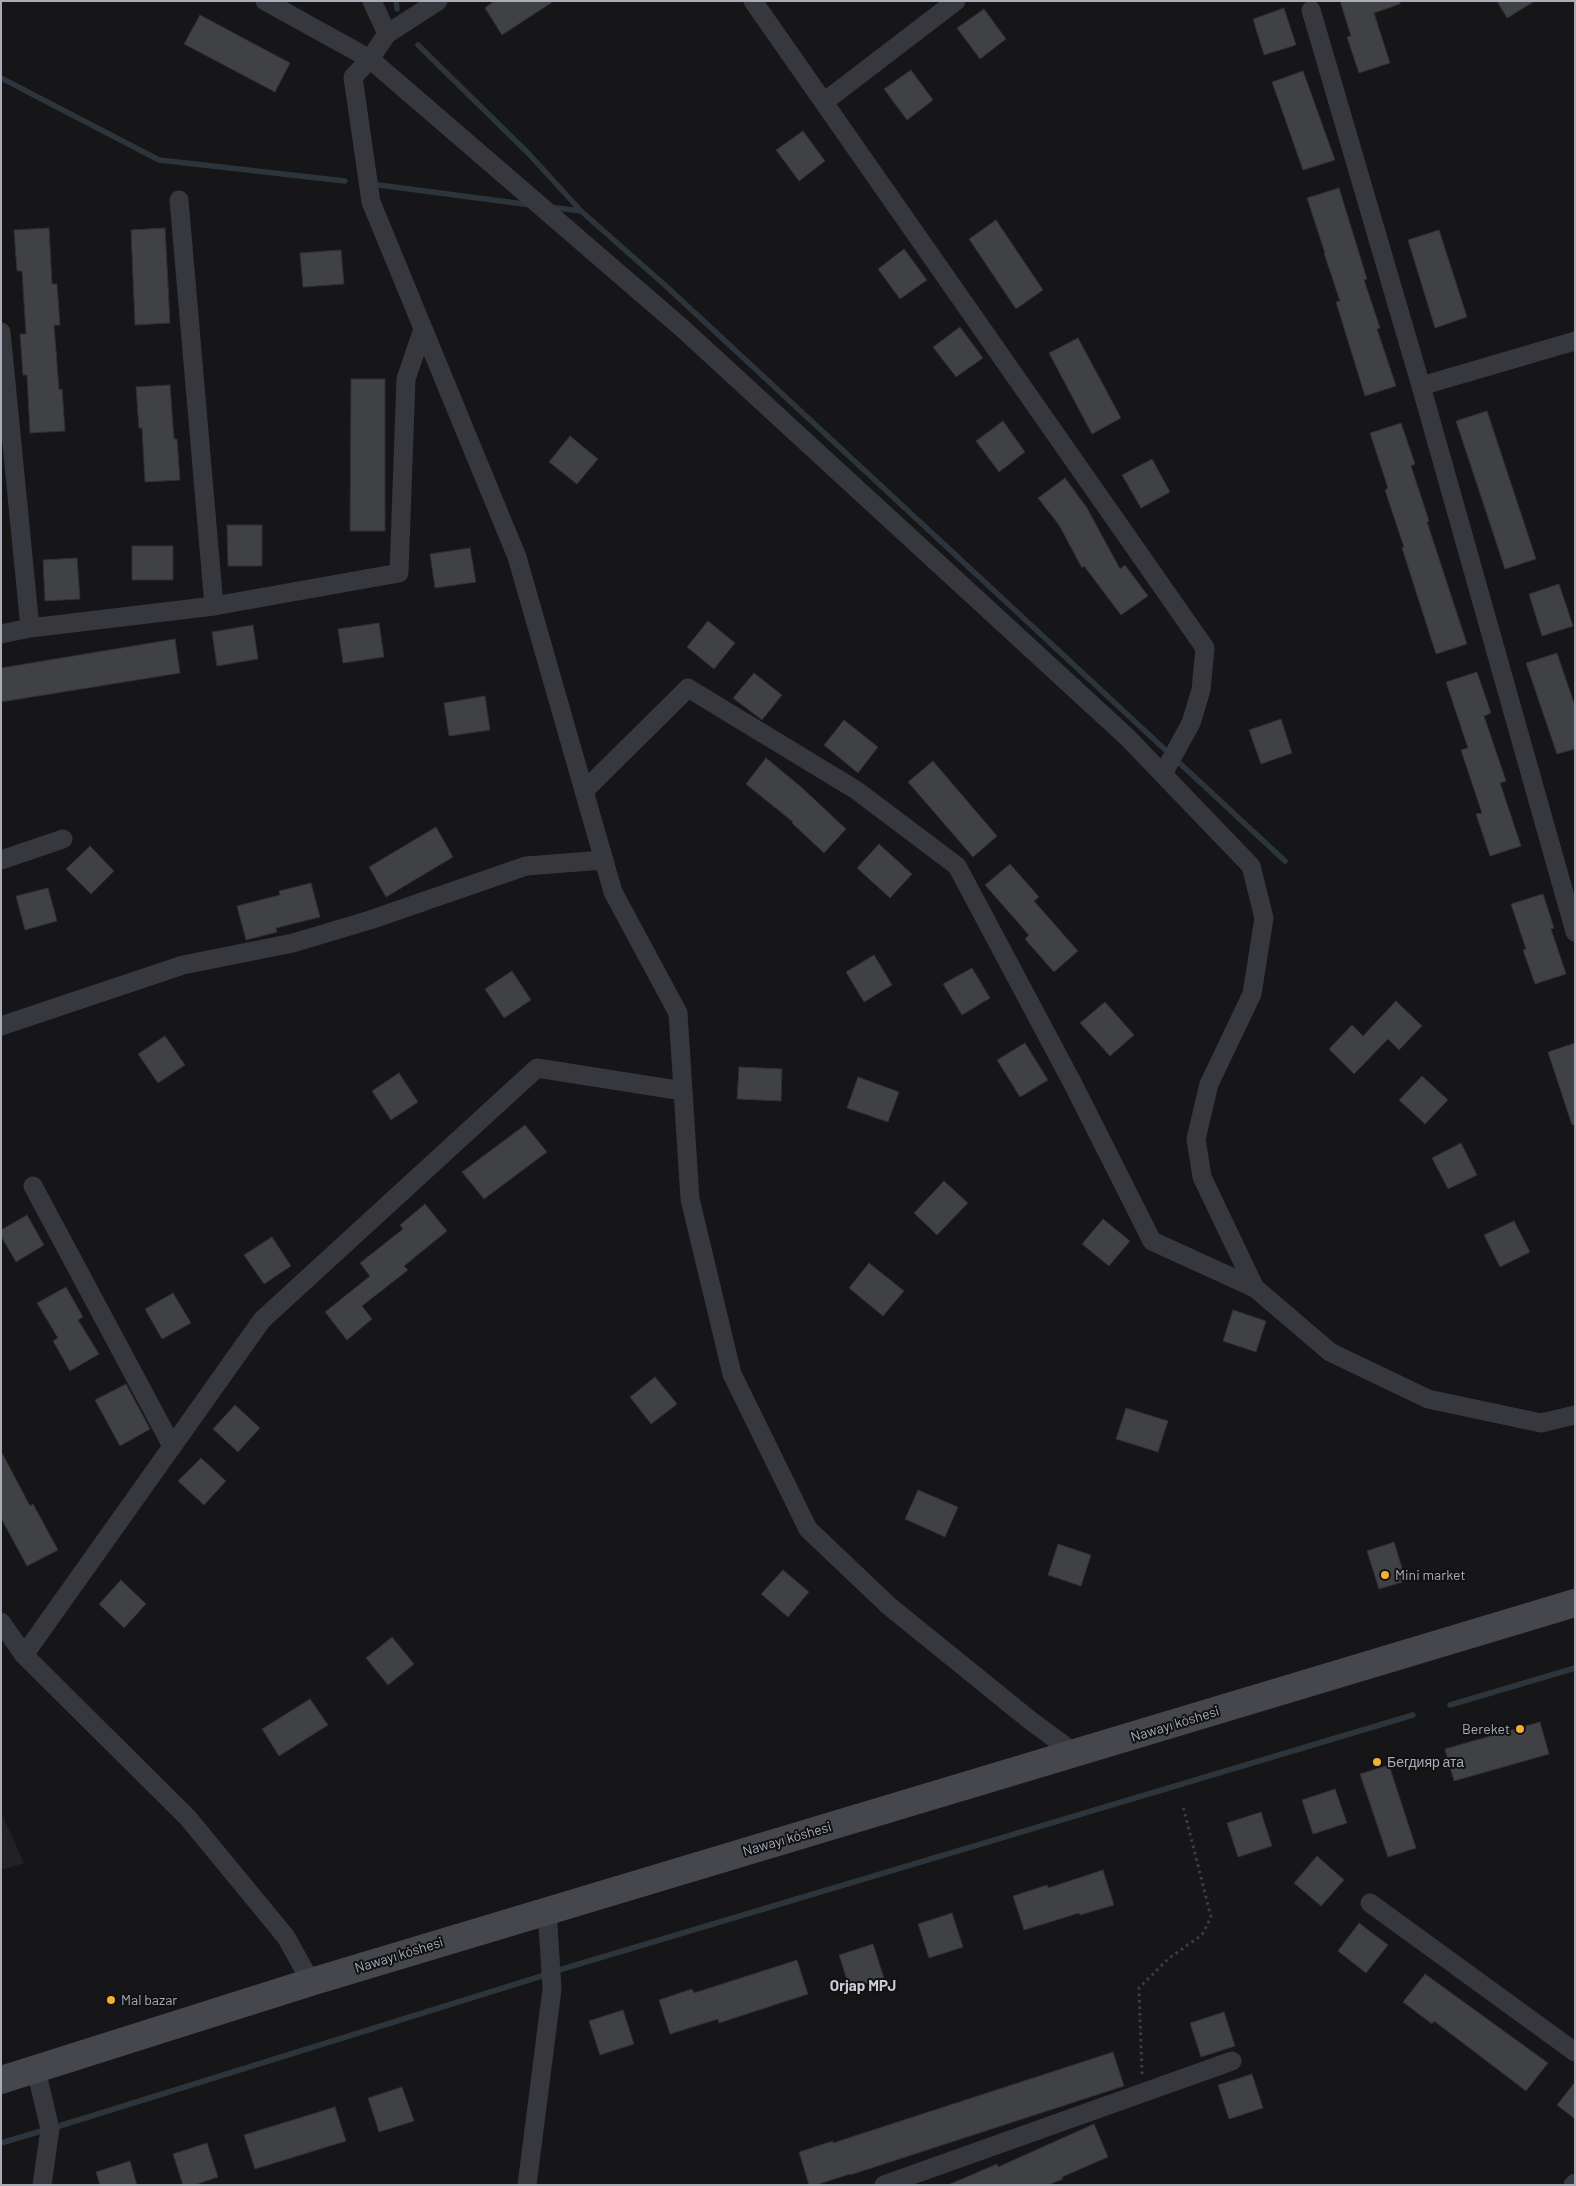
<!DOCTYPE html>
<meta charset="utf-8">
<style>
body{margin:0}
#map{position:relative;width:1576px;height:2186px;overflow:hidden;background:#161618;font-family:Barlow,sans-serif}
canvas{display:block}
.frame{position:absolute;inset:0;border:2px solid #a8adb8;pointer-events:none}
</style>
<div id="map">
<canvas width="1576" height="2186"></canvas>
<div class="frame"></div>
</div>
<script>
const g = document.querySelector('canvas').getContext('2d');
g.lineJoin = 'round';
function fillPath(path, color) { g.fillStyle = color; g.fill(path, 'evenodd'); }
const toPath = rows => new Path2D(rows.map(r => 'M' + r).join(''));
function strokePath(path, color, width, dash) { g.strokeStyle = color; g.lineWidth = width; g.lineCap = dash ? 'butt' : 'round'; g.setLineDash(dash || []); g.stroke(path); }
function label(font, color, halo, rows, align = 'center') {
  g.font = font + ' Barlow,sans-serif'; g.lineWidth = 4; g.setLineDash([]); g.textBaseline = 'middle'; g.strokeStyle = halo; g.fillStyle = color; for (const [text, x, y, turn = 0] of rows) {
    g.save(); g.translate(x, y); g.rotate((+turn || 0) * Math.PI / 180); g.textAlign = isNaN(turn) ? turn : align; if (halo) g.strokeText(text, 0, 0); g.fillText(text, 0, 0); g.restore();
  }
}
fillPath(toPath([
 [1,1812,24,1863,1,1870]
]), '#222225');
strokePath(toPath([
 [396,1,397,9],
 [418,45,529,154,581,211,667,287,1285,861],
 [1,78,159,160,345,181],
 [379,185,531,205],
 [550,207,581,211],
 [1450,1705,1575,1668],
 [559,1970,1413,1715],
 [56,2127,545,1975],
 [1,2143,45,2130]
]), '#2c353c', 5.5);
const building = toPath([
 [494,1,554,1,502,35,485,8,494,1],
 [1340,1,1400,1,1400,4,1374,13,1390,63,1359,73,1347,37,1351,36,1340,1],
 [1497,1,1535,1,1507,18,1497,1],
 [1284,8,1296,45,1264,55,1253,19,1284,8],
 [984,9,1006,39,980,59,957,28,984,9],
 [200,15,290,63,275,92,184,44,200,15],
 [911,70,933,100,907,120,884,89,911,70],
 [1303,71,1335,160,1303,170,1272,82,1303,71],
 [803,131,825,161,799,181,776,150,803,131],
 [1339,188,1367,279,1364,280,1380,328,1377,329,1396,386,1365,396,1336,302,1340,301,1324,253,1325,253,1307,198,1339,188],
 [996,220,1043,290,1016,309,969,239,996,220],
 [49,228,52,284,57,284,60,325,54,325,59,390,62,389,65,431,30,433,27,375,23,375,20,334,26,334,22,271,17,271,14,230,49,228],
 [165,228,170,323,135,325,131,230,165,228],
 [1439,230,1467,317,1435,328,1408,240,1439,230],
 [904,249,927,280,900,299,878,269,904,249],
 [341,250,344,284,303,287,300,253,341,250],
 [960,327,983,358,956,377,933,347,960,327],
 [1078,338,1121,418,1092,434,1049,353,1078,338],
 [351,379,385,379,385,531,350,531,351,379],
 [170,385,174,439,177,439,180,480,145,482,142,428,139,428,136,387,170,385],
 [1487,411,1536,559,1505,569,1456,421,1487,411],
 [1003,421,1025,452,999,472,976,441,1003,421],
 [1401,423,1415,464,1411,466,1429,521,1427,522,1467,644,1436,654,1402,548,1404,547,1385,490,1388,488,1370,433,1401,423],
 [570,436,598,459,577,484,549,462,570,436],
 [1152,459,1170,492,1141,508,1122,475,1152,459],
 [1065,478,1087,508,1120,569,1125,565,1148,596,1121,615,1084,566,1082,568,1059,525,1038,498,1065,478],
 [227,525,262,525,262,566,228,566,227,525],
 [132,546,173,546,173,580,132,580,132,546],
 [470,548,476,582,435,588,430,554,470,548],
 [77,558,80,599,45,601,43,560,77,558],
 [1559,584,1573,626,1542,636,1529,594,1559,584],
 [708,621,735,643,714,669,687,647,708,621],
 [379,623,384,657,343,663,338,629,379,623],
 [253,625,258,659,217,666,212,632,253,625],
 [175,639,180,673,1,702,1,668,175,639],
 [1557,653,1575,706,1575,749,1557,754,1526,663,1557,653],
 [1477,672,1491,713,1484,716,1506,781,1500,783,1521,846,1490,856,1476,814,1482,813,1461,750,1468,748,1446,682,1477,672],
 [754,673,782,695,762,720,733,698,754,673],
 [485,696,490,730,449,736,444,703,485,696],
 [1281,719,1292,753,1261,764,1249,730,1281,719],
 [844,720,878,747,858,773,824,745,844,720],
 [766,758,800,786,846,829,824,853,792,823,793,822,746,784,766,758],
 [933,761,997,836,973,857,908,782,933,761],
 [436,827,453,857,386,897,369,867,436,827],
 [879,844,912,874,890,898,857,868,879,844],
 [90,846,114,871,91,894,66,869,90,846],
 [1010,864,1039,897,1034,901,1078,951,1054,972,1025,939,1029,935,985,885,1010,864],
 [311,883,320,917,276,928,277,932,246,940,237,906,280,895,279,891,311,883],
 [48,888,57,921,25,930,16,896,48,888],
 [1543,894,1554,928,1551,929,1566,974,1535,984,1523,950,1526,949,1511,904,1543,894],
 [874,955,892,985,864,1002,846,972,874,955],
 [972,968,990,998,962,1015,943,984,972,968],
 [512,971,531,1000,504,1018,485,989,512,971],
 [1396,1001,1422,1026,1399,1050,1388,1039,1354,1074,1329,1049,1352,1025,1363,1036,1396,1001],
 [1105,1002,1134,1035,1110,1056,1080,1023,1105,1002],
 [165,1036,185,1065,158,1083,138,1054,165,1036],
 [1025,1043,1048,1080,1020,1097,997,1060,1025,1043],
 [1575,1043,1575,1124,1572,1125,1548,1052,1575,1043],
 [739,1067,782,1069,781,1101,737,1099,739,1067],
 [399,1073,418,1102,391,1120,372,1091,399,1073],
 [1422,1076,1448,1100,1425,1124,1399,1100,1422,1076],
 [858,1077,899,1092,888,1122,847,1108,858,1077],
 [525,1125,547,1152,484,1199,462,1172,525,1125],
 [1461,1143,1477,1175,1448,1189,1432,1158,1461,1143],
 [944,1181,968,1203,937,1235,914,1213,944,1181],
 [425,1204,447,1231,404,1266,408,1270,362,1306,372,1319,347,1340,325,1312,370,1276,360,1263,403,1229,400,1225,425,1204],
 [27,1215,44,1245,16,1262,1,1236,1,1230,27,1215],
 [1103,1219,1130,1241,1109,1266,1082,1244,1103,1219],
 [1514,1221,1530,1252,1500,1267,1484,1235,1514,1221],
 [272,1237,291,1266,264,1284,244,1255,272,1237],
 [869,1263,904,1291,883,1316,849,1288,869,1263],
 [66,1287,83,1317,78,1320,99,1354,70,1371,53,1341,58,1338,37,1303,66,1287],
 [173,1293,191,1323,162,1339,145,1309,173,1293],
 [1233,1310,1266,1321,1256,1352,1223,1341,1233,1310],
 [655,1377,677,1404,651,1424,630,1397,655,1377],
 [126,1384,150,1429,120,1446,95,1400,126,1384],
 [235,1405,260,1428,238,1452,213,1429,235,1405],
 [1126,1408,1168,1421,1158,1452,1116,1439,1126,1408],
 [1,1451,30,1506,33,1504,58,1550,27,1566,1,1518,1,1451],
 [201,1458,226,1481,204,1505,178,1481,201,1458],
 [918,1490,958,1507,945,1537,905,1519,918,1490],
 [1394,1542,1406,1581,1379,1589,1367,1551,1394,1542],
 [1058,1544,1091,1555,1081,1586,1048,1575,1058,1544],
 [783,1570,809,1592,788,1617,761,1594,783,1570],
 [121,1580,146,1604,124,1628,99,1604,121,1580],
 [392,1637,414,1664,388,1685,366,1658,392,1637],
 [310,1699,328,1725,279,1756,262,1729,310,1699],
 [1540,1722,1549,1754,1454,1781,1445,1749,1540,1722],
 [1389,1765,1416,1848,1388,1857,1360,1774,1389,1765],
 [1335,1789,1347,1823,1313,1834,1302,1800,1335,1789],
 [1261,1812,1272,1846,1238,1857,1227,1823,1261,1812],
 [1317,1856,1344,1880,1321,1906,1294,1883,1317,1856],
 [1103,1870,1114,1905,1080,1915,1079,1913,1024,1930,1013,1896,1047,1885,1048,1888,1103,1870],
 [952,1913,963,1947,929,1958,918,1924,952,1913],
 [1359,1923,1388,1945,1366,1973,1338,1951,1359,1923],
 [873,1944,884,1978,850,1989,839,1955,873,1944],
 [797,1960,808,1994,719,2023,718,2019,670,2034,659,2000,692,1989,694,1993,797,1960],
 [1425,1974,1548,2063,1526,2091,1434,2021,1432,2024,1403,2002,1425,1974],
 [623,2010,634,2044,600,2055,589,2021,623,2010],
 [1224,2012,1235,2046,1201,2057,1190,2023,1224,2012],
 [1113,2052,1124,2086,850,2175,850,2174,816,2185,809,2185,799,2152,833,2141,833,2143,1113,2052],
 [1252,2074,1263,2108,1229,2119,1218,2085,1252,2074],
 [1575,2082,1575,2119,1557,2105,1575,2082],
 [402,2087,414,2121,379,2132,368,2098,402,2087],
 [335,2107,346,2141,255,2169,244,2135,335,2107],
 [1094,2124,1108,2157,1062,2177,1063,2179,1048,2185,948,2185,997,2164,998,2167,1094,2124],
 [207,2143,218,2177,194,2185,183,2185,173,2154,207,2143],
 [130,2161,137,2185,100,2185,96,2172,130,2161]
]);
fillPath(building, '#404145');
strokePath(building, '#303034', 1);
strokePath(toPath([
 [1142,2074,1139,1988,1169,1958,1202,1935,1211,1917,1183,1806]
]), '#3d3f44', 3, [2.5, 4]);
strokePath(toPath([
 [265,1,370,59,682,328,1127,737,1251,866,1264,918,1252,994,1209,1084,1196,1139,1202,1177,1255,1288],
 [372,1,387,34],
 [438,1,387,34,370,59,353,77,371,202,517,557,613,892,678,1013,690,1199,732,1374,808,1529,889,1606,1031,1721,1076,1754],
 [753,1,1205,648,1201,690,1191,723,1163,774],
 [1311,10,1421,386,1575,932],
 [824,102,956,1],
 [179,200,214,606],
 [1,332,30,628],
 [1421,386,1575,341],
 [1,634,30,628,214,606,399,573,406,379,423,329],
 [584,791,688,688,856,790,957,866,1073,1084,1152,1241,1255,1288,1330,1352,1428,1399,1541,1423,1575,1415],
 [1,860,63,839],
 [1,1026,183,965,293,943,370,920,526,866,604,860],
 [33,1186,172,1446],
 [1,1622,24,1655,188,1818,286,1937,311,1982],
 [24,1655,262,1320,537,1068,683,1091],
 [1370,1903,1575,2052],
 [36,2070,50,2129,42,2185],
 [527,2185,552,1989,547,1910],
 [884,2185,1232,2061],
 [1573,2185,1575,2183]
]), '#37383d', 19);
strokePath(toPath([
 [1,2080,311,1982,1575,1603]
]), '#45474d', 28);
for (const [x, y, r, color] of [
 [1385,1575,5,"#f2b134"],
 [1520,1729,5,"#f2b134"],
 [1377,1762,5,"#f2b134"],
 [111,2000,5,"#f2b134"]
]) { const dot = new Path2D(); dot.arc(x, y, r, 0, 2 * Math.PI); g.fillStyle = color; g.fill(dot); strokePath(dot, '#111113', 2); }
label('14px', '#a8adb8', '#111113', [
 ["Mini market",1395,1575],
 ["Bereket",1510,1729,"right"],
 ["Бегдияр ата",1387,1762],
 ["Mal bazar",121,2000]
], 'left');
label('14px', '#a8adb8', '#111113', [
 ["Nawayı kóshesi",1175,1724,-17],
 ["Nawayı kóshesi",787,1839,-16],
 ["Nawayı kóshesi",399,1955,-17]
]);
label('bold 15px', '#c9ccd4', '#111113', [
 ["Orjap MPJ",863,1986]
]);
</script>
